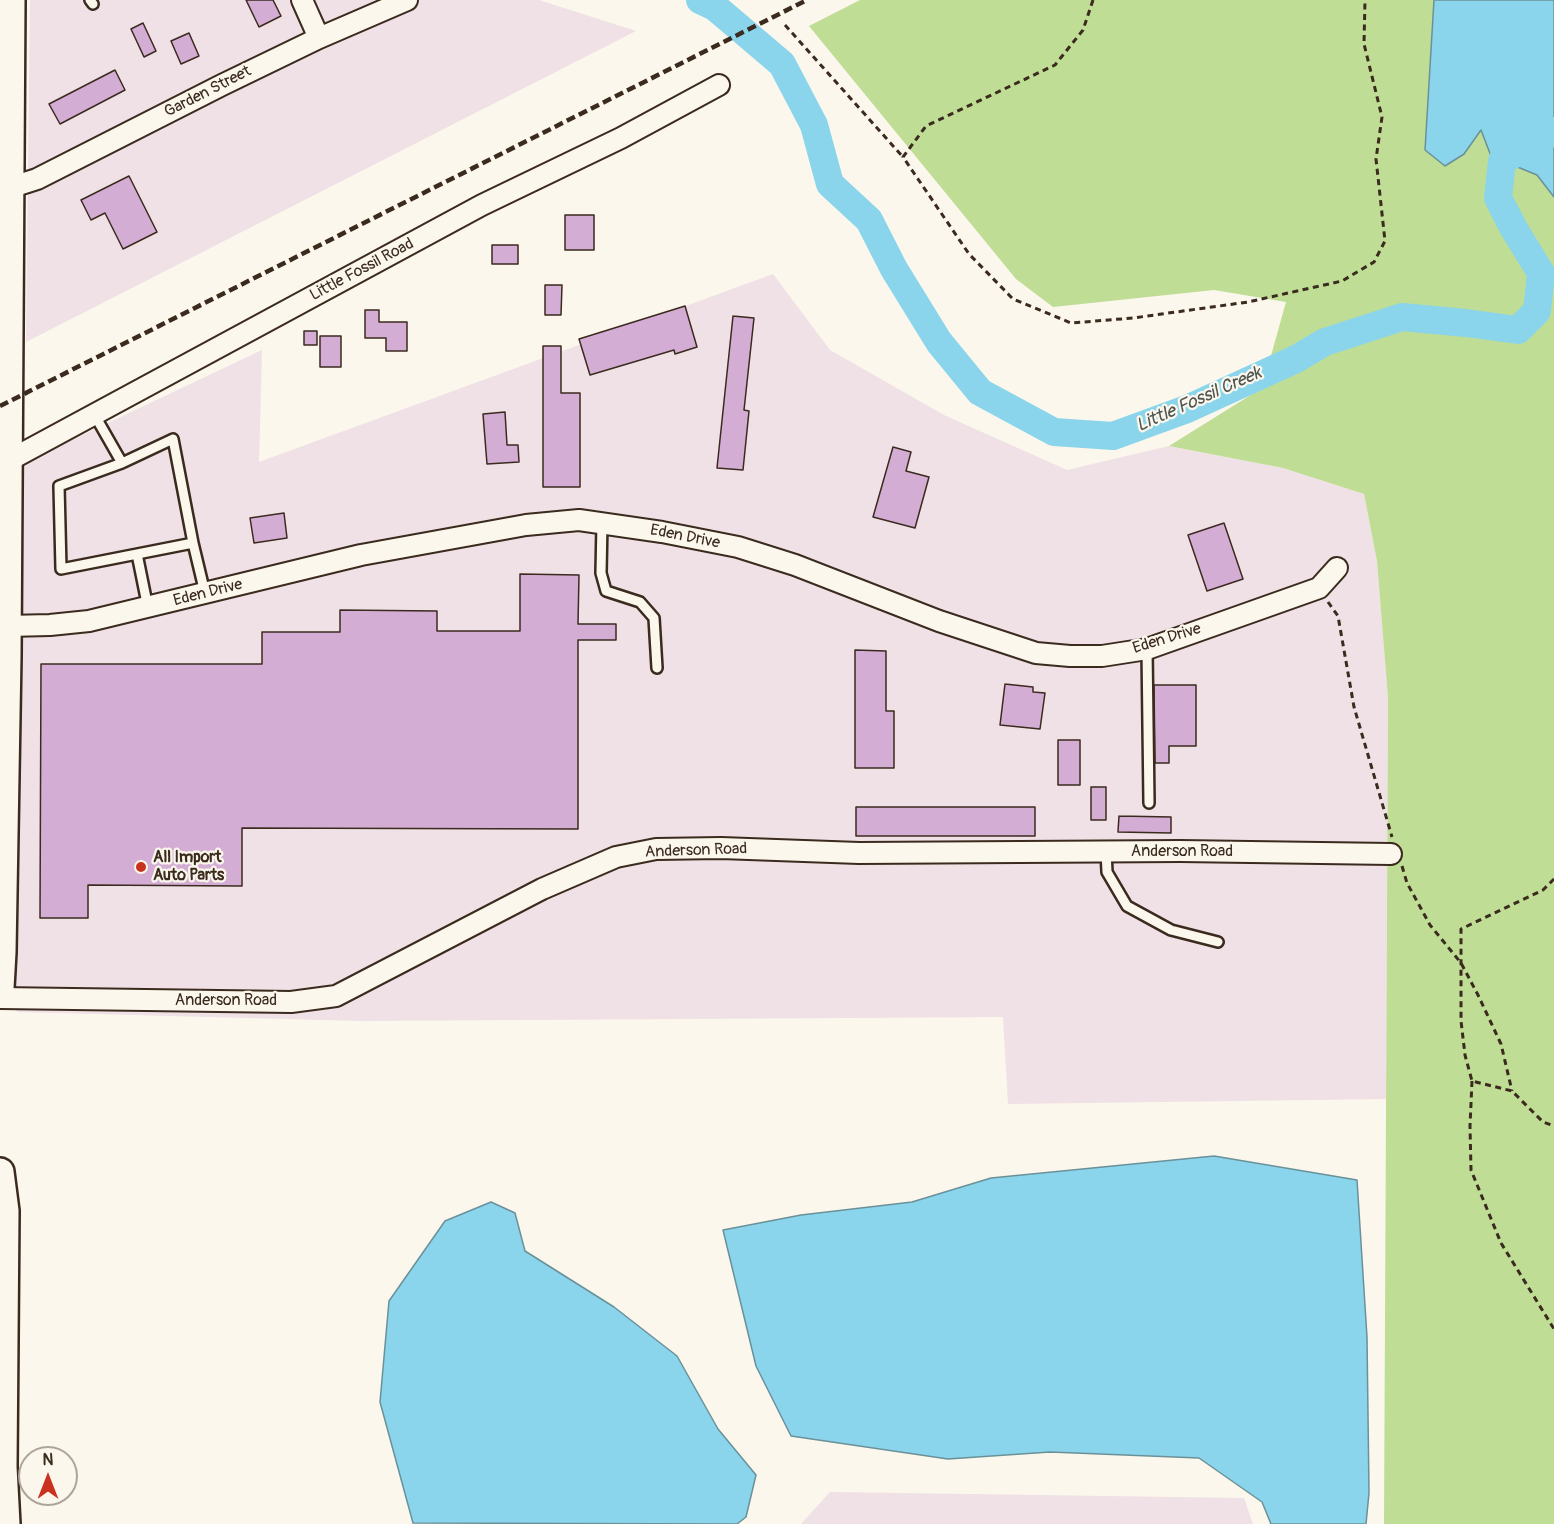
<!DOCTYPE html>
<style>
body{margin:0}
#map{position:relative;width:1554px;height:1524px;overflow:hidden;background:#fbf7ec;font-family:Pangolin,sans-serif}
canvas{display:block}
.north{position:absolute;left:18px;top:1446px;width:60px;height:60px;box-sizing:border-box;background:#fbf7ec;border:2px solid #aea59a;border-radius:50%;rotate:0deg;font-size:16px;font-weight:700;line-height:24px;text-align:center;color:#3b2a1e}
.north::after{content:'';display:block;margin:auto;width:21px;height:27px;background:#c8321e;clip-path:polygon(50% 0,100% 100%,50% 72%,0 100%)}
</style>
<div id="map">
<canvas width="1554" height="1524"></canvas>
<div class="north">N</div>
</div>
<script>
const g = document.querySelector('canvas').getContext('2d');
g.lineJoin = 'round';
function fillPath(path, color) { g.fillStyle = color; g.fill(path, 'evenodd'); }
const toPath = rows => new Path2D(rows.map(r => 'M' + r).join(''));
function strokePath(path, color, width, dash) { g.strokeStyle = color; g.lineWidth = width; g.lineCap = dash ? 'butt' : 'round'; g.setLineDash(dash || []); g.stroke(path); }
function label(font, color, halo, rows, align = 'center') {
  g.font = font + ' Pangolin,sans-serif'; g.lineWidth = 4.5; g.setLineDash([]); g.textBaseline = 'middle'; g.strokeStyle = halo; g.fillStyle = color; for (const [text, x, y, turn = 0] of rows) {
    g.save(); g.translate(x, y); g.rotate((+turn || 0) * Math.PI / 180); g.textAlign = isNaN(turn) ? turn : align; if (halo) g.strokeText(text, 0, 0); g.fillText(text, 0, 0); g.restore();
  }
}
fillPath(toPath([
 [30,0,539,0,636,31,26,342],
 [773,274,830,350,944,415,1067,470,1169,446,1283,468,1364,494,1377,561,1388,698,1386,1099,1008,1104,1003,1017,361,1021,18,1012,0,998,0,474,262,350,259,462],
 [830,1492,1244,1498,1253,1524,801,1524]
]), '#efe1e5');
fillPath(toPath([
 [860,0,1434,0,1425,150,1464,154,1481,129,1491,156,1537,175,1554,197,1554,1524,1384,1524,1388,698,1377,561,1364,494,1283,468,1169,446,1262,388,1286,302,1214,290,1053,307,1016,279,809,26]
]), '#bfdd95');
const water = toPath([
 [1434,0,1554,0,1554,197,1537,175,1491,156,1481,130,1464,154,1445,166,1425,150,1434,0],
 [1214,1156,1357,1180,1367,1337,1369,1493,1366,1524,1271,1524,1262,1502,1199,1458,1050,1452,948,1459,791,1436,756,1366,723,1230,801,1215,912,1202,991,1178,1214,1156],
 [491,1202,515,1213,525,1251,614,1307,677,1356,718,1429,756,1475,746,1517,737,1524,413,1523,380,1402,389,1301,445,1221,491,1202]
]);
fillPath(water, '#8ad5eb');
strokePath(water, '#6a9199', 1.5);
strokePath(toPath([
 [700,0,715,7,782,64,814,125,830,184,869,220,894,269,939,342,980,392,1054,432,1113,436,1187,409,1296,359,1325,342,1402,317,1466,323,1518,330,1537,311,1541,273,1514,229,1498,198,1502,161,1554,131]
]), '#8ad5eb', 28);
const building = toPath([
 [246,0,273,0,281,16,259,27,246,0],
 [143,23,156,51,144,57,131,29,143,23],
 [189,33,199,56,181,64,171,41,189,33],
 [115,70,125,90,60,124,49,104,115,70],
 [129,176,157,232,123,249,105,213,91,220,81,200,129,176],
 [565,215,594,215,594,250,565,250,565,215],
 [492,245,518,245,518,264,492,264,492,245],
 [545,285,562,285,561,315,545,315,545,285],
 [685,306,697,347,675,354,674,350,590,375,579,339,685,306],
 [365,310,379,310,379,322,407,322,407,351,386,351,386,338,365,338,365,310],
 [733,316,754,318,744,410,749,411,743,470,717,468,733,316],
 [304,331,317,331,317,345,304,345,304,331],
 [320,336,341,336,341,367,320,367,320,336],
 [543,346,561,346,561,393,580,393,580,487,543,487,543,346],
 [505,412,507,445,518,445,519,462,487,464,483,414,505,412],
 [893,447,911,452,906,471,929,477,915,528,873,517,893,447],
 [284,513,287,538,254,543,250,518,284,513],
 [1224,523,1243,579,1207,591,1188,535,1224,523],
 [520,574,579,575,578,624,616,624,616,640,578,640,578,829,242,828,242,886,88,885,88,918,40,918,41,664,262,664,262,632,340,632,340,610,437,611,437,631,520,631,520,574],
 [855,650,886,651,886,711,894,711,894,768,855,768,855,650],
 [1005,684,1033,687,1033,692,1045,693,1040,729,1000,725,1005,684],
 [1154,685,1196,685,1196,746,1169,746,1169,763,1155,763,1154,685],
 [1058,740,1080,740,1080,785,1058,785,1058,740],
 [1091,787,1106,787,1106,820,1091,820,1091,787],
 [856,807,1035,807,1035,836,856,836,856,807],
 [1119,816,1171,817,1171,833,1118,832,1119,816]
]);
fillPath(building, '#d4add5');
strokePath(building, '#3b2a1e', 1.5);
const lane = toPath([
 [90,0,93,4],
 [94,414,122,463,59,486,61,569,193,543,173,439,122,463],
 [602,523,601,573,606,591,640,602,654,618,657,668],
 [193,543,205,593],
 [137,554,148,608],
 [1147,649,1149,803],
 [1106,851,1107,872,1127,906,1171,930,1218,942]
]);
const street = toPath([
 [302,0,319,38],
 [9,188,37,179,222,85,319,38,407,0],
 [8,461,482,205,621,138,719,85],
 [7,626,50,625,89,621,361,555,526,525,579,520,662,532,738,547,795,565,939,621,1036,653,1070,656,1102,656,1147,649,1319,588,1337,568],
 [0,998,291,1002,336,996,542,889,616,857,656,849,721,848,859,853,1180,851,1391,854]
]);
const secondary = toPath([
 [0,988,2,952,7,656,11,0],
 [0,1172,5,1211,3,1467,6,1524]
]);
strokePath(lane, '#3b2a1e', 14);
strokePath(street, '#3b2a1e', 24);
strokePath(secondary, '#3b2a1e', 32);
strokePath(toPath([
 [1093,0,1083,30,1055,65,926,126,903,157,969,254,1013,299,1071,323,1133,318,1248,302,1342,281,1374,262,1385,241,1376,159,1382,117,1364,44,1365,0],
 [785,25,903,157],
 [1328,602,1338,616,1354,707,1392,837],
 [1402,866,1407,883,1430,925,1461,963,1478,995,1501,1044,1512,1091],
 [1554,879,1543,890,1461,929,1461,1021,1465,1055,1472,1081,1512,1091,1543,1122,1554,1126],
 [1472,1081,1470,1126,1471,1170,1501,1243,1554,1329]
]), '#3b2a1e', 3, [6, 4.5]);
strokePath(lane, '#fbf7ec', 9);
strokePath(street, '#fbf7ec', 20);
strokePath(secondary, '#fbf7ec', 27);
strokePath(toPath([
 [0,406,807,0]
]), '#3b2a1e', 4.5, [9, 4.5]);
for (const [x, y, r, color] of [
 [141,867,6,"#c8321e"]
]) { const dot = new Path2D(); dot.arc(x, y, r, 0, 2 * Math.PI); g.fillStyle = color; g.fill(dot); strokePath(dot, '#fbf7ec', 2); }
label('16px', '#3b2a1e', '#fbf7ec', [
 ["Garden Street",208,92,-27],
 ["Little Fossil Road",362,270,-28],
 ["Eden Drive",685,537,11],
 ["Eden Drive",208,593,-14],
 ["Eden Drive",1167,639,-17],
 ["Anderson Road",696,851,-2],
 ["Anderson Road",1182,852],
 ["Anderson Road",226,1001]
]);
label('bold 16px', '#3b2a1e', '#fbf7ec', [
 ["All Import",153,858],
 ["Auto Parts",153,876]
], 'left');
label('italic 18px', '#4f5551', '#fbf7ec', [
 ["Little Fossil Creek",1199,400,-24]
]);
</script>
